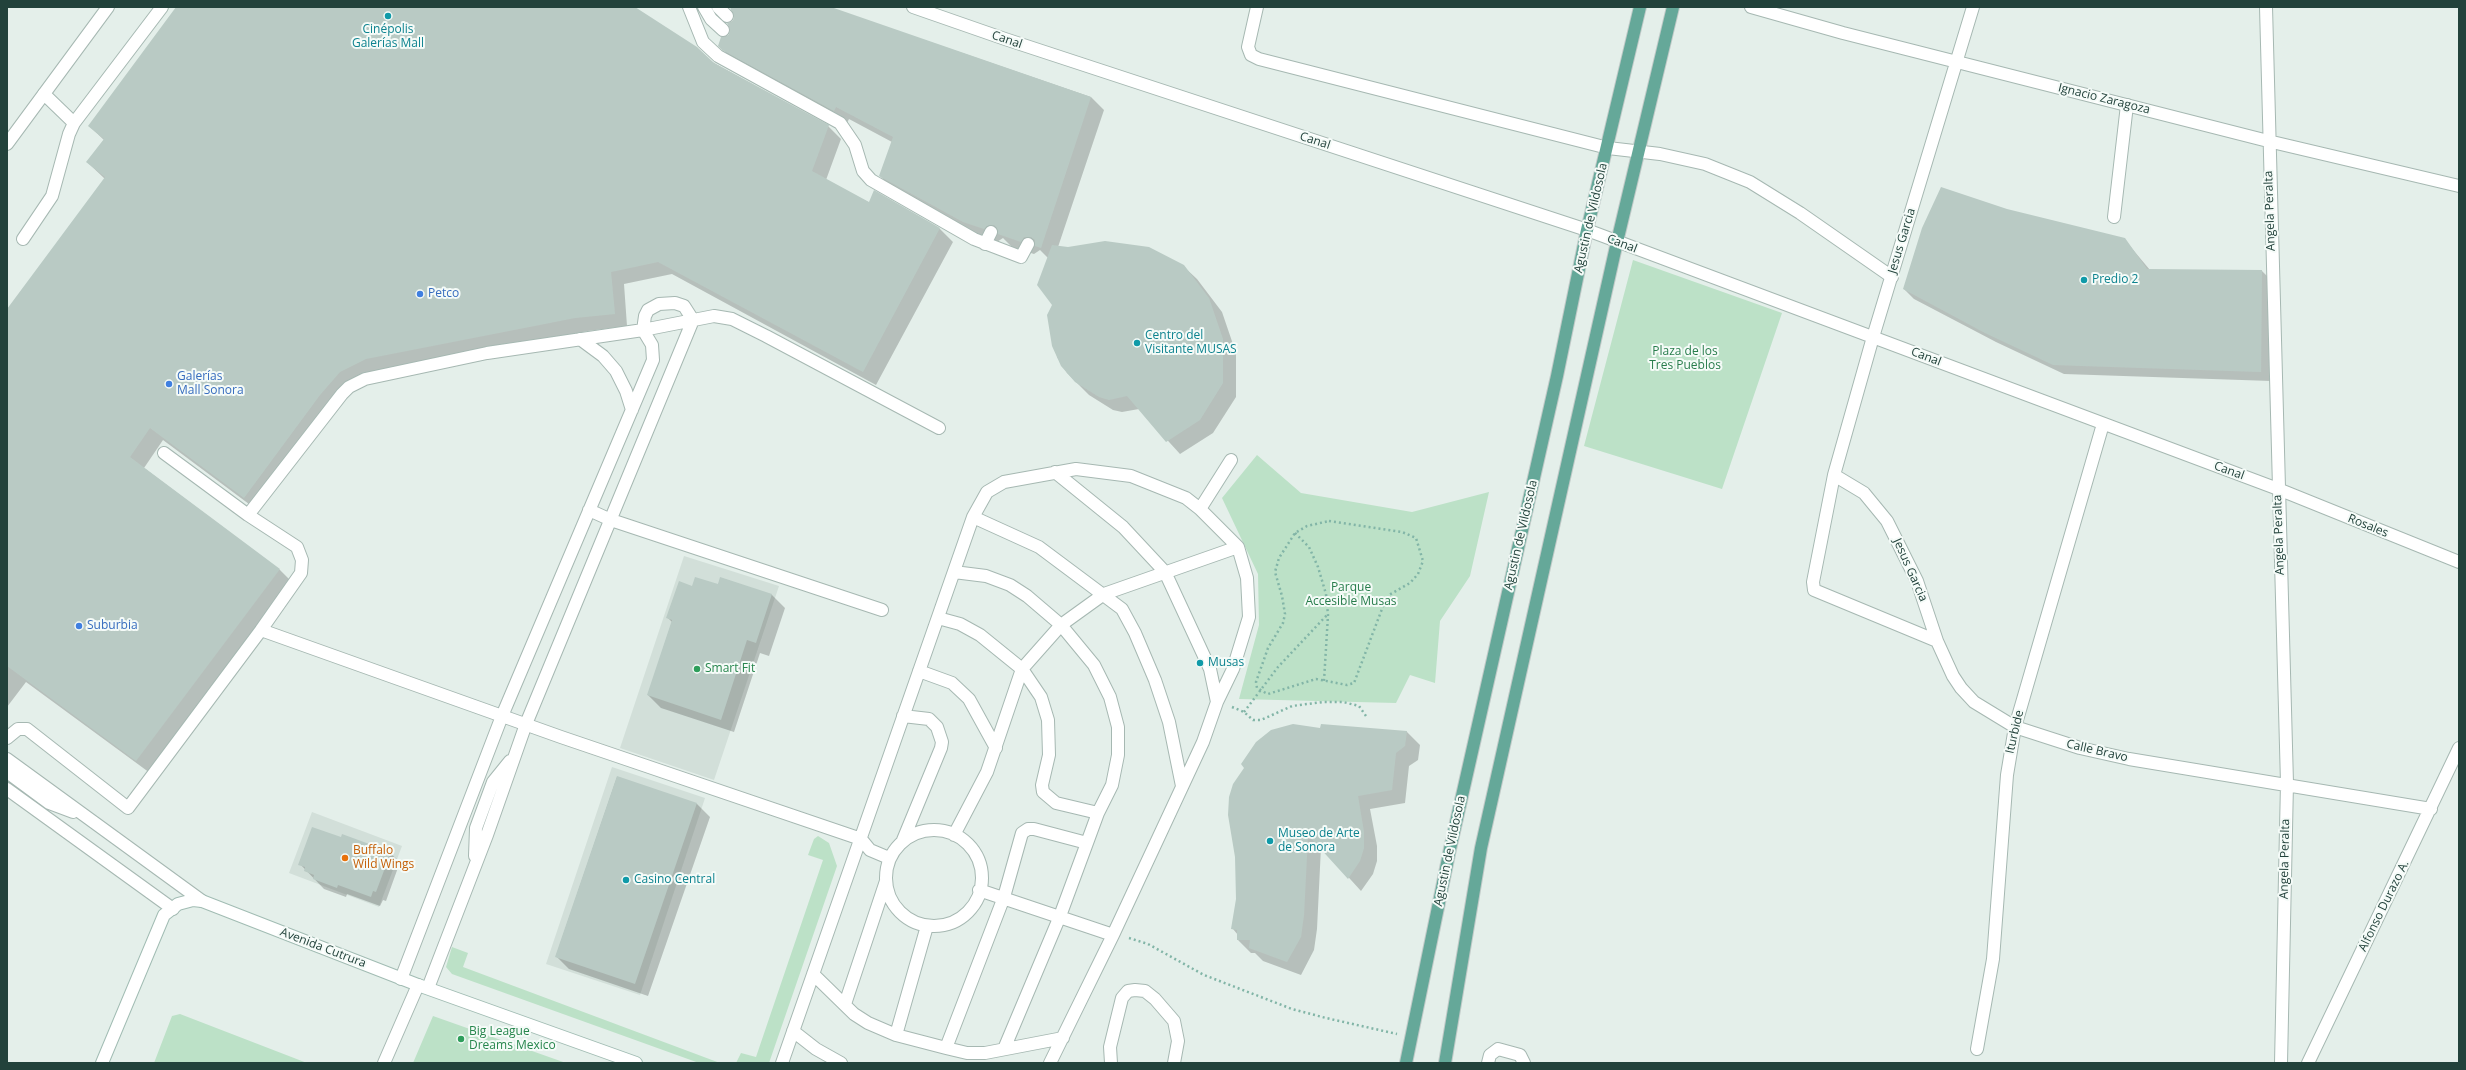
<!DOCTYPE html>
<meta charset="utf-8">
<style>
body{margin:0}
#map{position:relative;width:2466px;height:1070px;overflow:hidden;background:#e4efea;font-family:"Open Sans",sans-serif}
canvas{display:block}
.frame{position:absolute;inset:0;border:8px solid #22423b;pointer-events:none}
</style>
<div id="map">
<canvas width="2466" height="1070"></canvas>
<div class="frame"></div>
</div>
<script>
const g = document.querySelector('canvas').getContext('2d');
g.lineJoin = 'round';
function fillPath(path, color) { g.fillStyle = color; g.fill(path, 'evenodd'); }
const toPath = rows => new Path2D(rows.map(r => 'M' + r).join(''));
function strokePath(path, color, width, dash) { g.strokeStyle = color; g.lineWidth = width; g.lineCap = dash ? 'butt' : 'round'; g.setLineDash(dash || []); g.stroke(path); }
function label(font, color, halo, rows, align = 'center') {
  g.font = font + ' "Open Sans",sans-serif'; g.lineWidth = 4; g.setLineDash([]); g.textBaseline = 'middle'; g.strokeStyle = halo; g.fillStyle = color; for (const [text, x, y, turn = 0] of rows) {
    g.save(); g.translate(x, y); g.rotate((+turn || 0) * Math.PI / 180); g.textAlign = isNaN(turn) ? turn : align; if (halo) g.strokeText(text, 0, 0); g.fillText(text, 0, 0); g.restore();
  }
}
fillPath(toPath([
 [684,556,779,586,714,780,620,748],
 [612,767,705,798,640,995,546,964],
 [312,812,402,846,379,907,289,873]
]), '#d2dfd9');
fillPath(toPath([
 [1633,260,1782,313,1722,489,1584,446],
 [1257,455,1301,493,1412,512,1489,492,1470,576,1440,621,1435,683,1410,675,1396,703,1239,699,1259,625,1258,574,1222,498],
 [818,836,829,843,837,866,769,1063,736,1063,741,1053,756,1057,823,860,808,855,814,839],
 [452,947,468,953,463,967,720,1063,699,1063,452,974,446,967],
 [180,1014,307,1063,154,1063,172,1016],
 [433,1016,566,1063,413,1063]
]), '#bce1c7');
fillPath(toPath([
 [177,7,633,7,714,63,828,126,841,139,826,180,870,203,874,192,940,229,953,242,876,385,672,274,624,284,627,326,588,331,379,372,353,385,257,510,163,440,144,468,280,570,293,583,150,773,26,682,7,707,7,311,105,179,87,162,104,140,89,126],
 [731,7,828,7,1091,97,1104,110,1058,247,1183,266,1197,279,1222,312,1236,353,1236,397,1213,433,1180,454,1139,409,1122,412,1113,410,1089,395,1067,373,1057,357,1048,258,1040,250,1034,254,1012,247,1003,238,997,242,977,235,893,189,880,176,892,142,849,119,847,123,732,59,719,45,731,32,728,24,735,19],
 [2007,210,2124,239,2150,270,2262,271,2272,281,2271,381,2064,374,1996,342,1914,299,1904,289],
 [721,578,772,595,785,608,769,656,760,653,734,732,661,708,648,695,672,622,668,618,693,587,718,585],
 [1321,729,1407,732,1420,745,1418,760,1409,766,1405,803,1370,809,1377,846,1377,861,1373,874,1361,891,1321,847,1317,929,1314,950,1301,975,1263,961,1255,953,1251,953,1238,940,1238,935,1233,929],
 [617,777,697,804,710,817,648,996,569,969,556,956],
 [341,838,390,853,400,862,386,901,383,900,380,906,347,894,346,897,324,889,300,864]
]), '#0003');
fillPath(toPath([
 [176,7,635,7,697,47,714,63,829,125,812,171,869,202,874,190,940,228,863,372,658,262,611,272,615,314,575,318,366,359,340,372,320,395,244,498,150,428,130,457,280,569,136,761,7,666,7,309,105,177,86,162,104,139,88,126],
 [730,7,831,7,1091,97,1041,248,1035,246,1035,240,1031,237,1024,237,1021,242,998,234,997,228,994,225,987,226,984,229,963,222,879,176,893,137,836,107,834,111,722,50,718,46,721,37,729,35,730,28,727,23,732,22,734,18],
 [1941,187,2007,209,2125,238,2147,269,2262,270,2261,372,2053,365,1985,333,1903,289,1922,228],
 [1105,241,1149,247,1184,265,1209,298,1223,339,1223,383,1200,420,1166,442,1127,396,1109,400,1099,397,1075,382,1061,366,1052,346,1047,315,1052,305,1037,285,1052,245,1068,247],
 [695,577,718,584,720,577,772,594,756,643,747,640,721,720,647,695,672,620,666,618,679,581,692,586],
 [1293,724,1320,728,1321,724,1407,731,1405,746,1396,753,1392,790,1358,796,1364,832,1364,848,1360,861,1348,879,1308,835,1304,915,1301,937,1287,962,1249,948,1250,940,1237,940,1237,930,1231,929,1236,899,1235,857,1228,815,1229,797,1233,784,1244,768,1241,764,1256,742,1271,730],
 [617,776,697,803,635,984,555,957],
 [312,827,341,837,342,834,391,852,376,892,373,891,371,897,338,885,337,888,313,879,314,875,304,871,305,867,298,865]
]), '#b9cac4');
const lane = toPath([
 [689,7,703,42,718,56,840,123,855,145,863,171,871,180,974,239,1021,257,1028,244],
 [704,7,711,19,723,30],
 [718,7,727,16],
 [44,94,74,123,162,7],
 [2114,217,2127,105],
 [23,239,52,196,69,134,74,123],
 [985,244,991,232],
 [580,339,603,356,616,371,626,391,632,410],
 [164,453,248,515,297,547,302,560,301,573,261,630,561,737,861,839,870,850,889,858],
 [1055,472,1123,527,1165,572,1210,669,1217,702],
 [1200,509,1231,460],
 [589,510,611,520,882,610],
 [248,515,342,394,349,387,365,379,487,353,643,330,714,316,732,319,766,336,939,428],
 [973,517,1039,547,1122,609,1135,633,1155,680,1169,722,1182,786],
 [938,618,960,624,980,635,1022,669,1041,697,1048,720,1049,755,1042,785,1043,792,1056,803,1098,813,1112,785,1118,755,1118,727,1110,697,1094,665,1061,625,1027,596,1010,585,986,576,954,572],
 [919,671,952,683,969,699,996,748],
 [7,738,18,729,27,729,128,808,261,630],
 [7,759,202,901],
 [7,772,49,803,73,812],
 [7,789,173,909],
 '886 878a48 48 0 1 1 96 0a48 48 0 1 1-96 0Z',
 [954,835,987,772,1022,669,1061,625,1104,594,1238,547],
 [903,840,941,748,942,742,937,727,929,719,903,716],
 [1087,843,1098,813],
 [475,856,476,828,493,782,510,761],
 [979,890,1113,935],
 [813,974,854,1014,868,1023,896,1035,946,1048,967,1053,985,1053,1063,1038],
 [401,979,502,716,653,360,652,345,643,330,645,316,648,310,659,304,675,303,684,306,693,320],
 [428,988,487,835,526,724,693,320],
 [845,1004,886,881],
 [793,1031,816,1049,841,1063],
 [896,1035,927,926],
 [946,1048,1004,897,1022,833,1028,829,1034,829,1087,843,1060,916,1004,1049],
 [782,1063,973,517,987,492,1004,482,1076,469,1131,476,1186,498,1200,509,1238,547,1247,578,1249,617,1233,669,1217,702,1203,742,1113,935,1050,1063],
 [1111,1063,1110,1047,1122,998,1128,991,1135,990,1145,991,1155,999,1174,1021,1178,1041,1174,1063],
 [1488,1063,1490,1055,1498,1049,1520,1055,1524,1063]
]);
const street = toPath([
 [913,7,1005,39,1587,230,2278,489,2459,562],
 [1257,7,1248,47,1251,55,1259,59,1608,148,1660,154,1705,164,1750,182,1800,213,1892,277],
 [1751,7,1843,33,2268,141,2459,186],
 [1973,7,1873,337,1834,475,1813,582,1814,590,1937,641,1953,676,1961,688,1974,702,2015,727,2080,748,2129,759,2431,809],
 [2266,7,2287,783,2281,1063],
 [7,144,108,7],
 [1834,475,1864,493,1887,521,1917,581,1937,641],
 [1977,1049,1993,959,2007,775,2015,727,2103,424],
 [384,1063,418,985],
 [2308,1063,2459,748]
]);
const secondary = toPath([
 [102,1063,164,915,178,904,193,900,202,901,418,985,636,1063]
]);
const primary = toPath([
 [1406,1063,1450,849,1557,376,1587,230,1640,7],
 [1445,1063,1481,848,1617,242,1673,7]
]);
strokePath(lane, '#a6b8b2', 14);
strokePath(street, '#a6b8b2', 14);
strokePath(secondary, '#a1bcb3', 14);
strokePath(primary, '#c1cac8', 14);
strokePath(toPath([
 [1329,521,1402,532,1416,538,1423,561,1418,574,1410,583,1389,595,1385,601,1354,683,1347,685,1316,679,1268,694,1264,692,1257,688,1256,682,1268,648,1283,623,1285,614,1282,596,1275,572,1279,558,1295,533,1307,526,1329,521],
 [1295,533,1309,547,1318,567,1326,594,1328,615,1324,681],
 [1232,707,1244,712,1253,720,1261,720,1292,706,1323,702,1343,702,1359,706,1366,716],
 [1244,712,1278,667,1327,615],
 [1129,938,1148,944,1204,975,1292,1009,1326,1018,1397,1034]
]), '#82b5a7', 2.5, [2, 3]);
strokePath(lane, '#fff', 12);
strokePath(street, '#fff', 12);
strokePath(secondary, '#fff', 12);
strokePath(primary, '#65a899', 12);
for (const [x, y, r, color] of [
 [388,16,4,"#0f9aa8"],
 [2084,280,4,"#0f9aa8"],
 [420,294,4,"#3f7fe0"],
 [1137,343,4,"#0f9aa8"],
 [169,384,4,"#3f7fe0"],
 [79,626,4,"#3f7fe0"],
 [1200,663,4,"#0f9aa8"],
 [697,669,4,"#2e9e5b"],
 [1270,841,4,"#0f9aa8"],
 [345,858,4,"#e8710a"],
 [626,880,4,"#0f9aa8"],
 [461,1039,4,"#2e9e5b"]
]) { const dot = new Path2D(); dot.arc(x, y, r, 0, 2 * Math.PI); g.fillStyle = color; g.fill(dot); strokePath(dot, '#f5fbf8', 1.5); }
label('12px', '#0d838f', '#f5fbf8', [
 ["Cinépolis",388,30,"center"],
 ["Galerías Mall",388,44,"center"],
 ["Predio 2",2092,280],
 ["Centro del",1145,336],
 ["Visitante MUSAS",1145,350],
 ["Musas",1208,663],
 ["Museo de Arte",1278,834],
 ["de Sonora",1278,848],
 ["Casino Central",634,880]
], 'left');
label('12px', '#22423b', '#f5fbf8', [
 ["Canal",1007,40,19],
 ["Ignacio Zaragoza",2104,99,14],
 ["Canal",1315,141,18],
 ["Angela Peralta",2270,211,-92],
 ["Agustin de Vildosola",1591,218,-77],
 ["Jesus Garcia",1902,241,-73],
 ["Canal",1622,244,21],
 ["Canal",1926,357,21],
 ["Canal",2229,471,20],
 ["Rosales",2368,526,22],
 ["Agustin de Vildosola",1521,535,-77],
 ["Angela Peralta",2279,535,-92],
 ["Jesus Garcia",1910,570,66],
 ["Iturbide",2015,732,-77],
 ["Calle Bravo",2097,751,13],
 ["Agustin de Vildosola",1450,851,-78],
 ["Angela Peralta",2285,859,-89],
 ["Alfonso Durazo A.",2384,906,-64],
 ["Avenida Cutrura",323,948,21]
]);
label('12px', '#366cbe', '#f5fbf8', [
 ["Petco",428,294],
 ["Galerías",177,377],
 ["Mall Sonora",177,391],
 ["Suburbia",87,626]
], 'left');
label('12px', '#287d4c', '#f5fbf8', [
 ["Plaza de los",1685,352],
 ["Tres Pueblos",1685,366],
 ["Parque",1351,588],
 ["Accesible Musas",1351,602]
]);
label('12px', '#27864d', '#f5fbf8', [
 ["Smart Fit",705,669],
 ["Big League",469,1032],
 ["Dreams Mexico",469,1046]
], 'left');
label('12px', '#c56008', '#f5fbf8', [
 ["Buffalo",353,851],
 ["Wild Wings",353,865]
], 'left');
</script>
